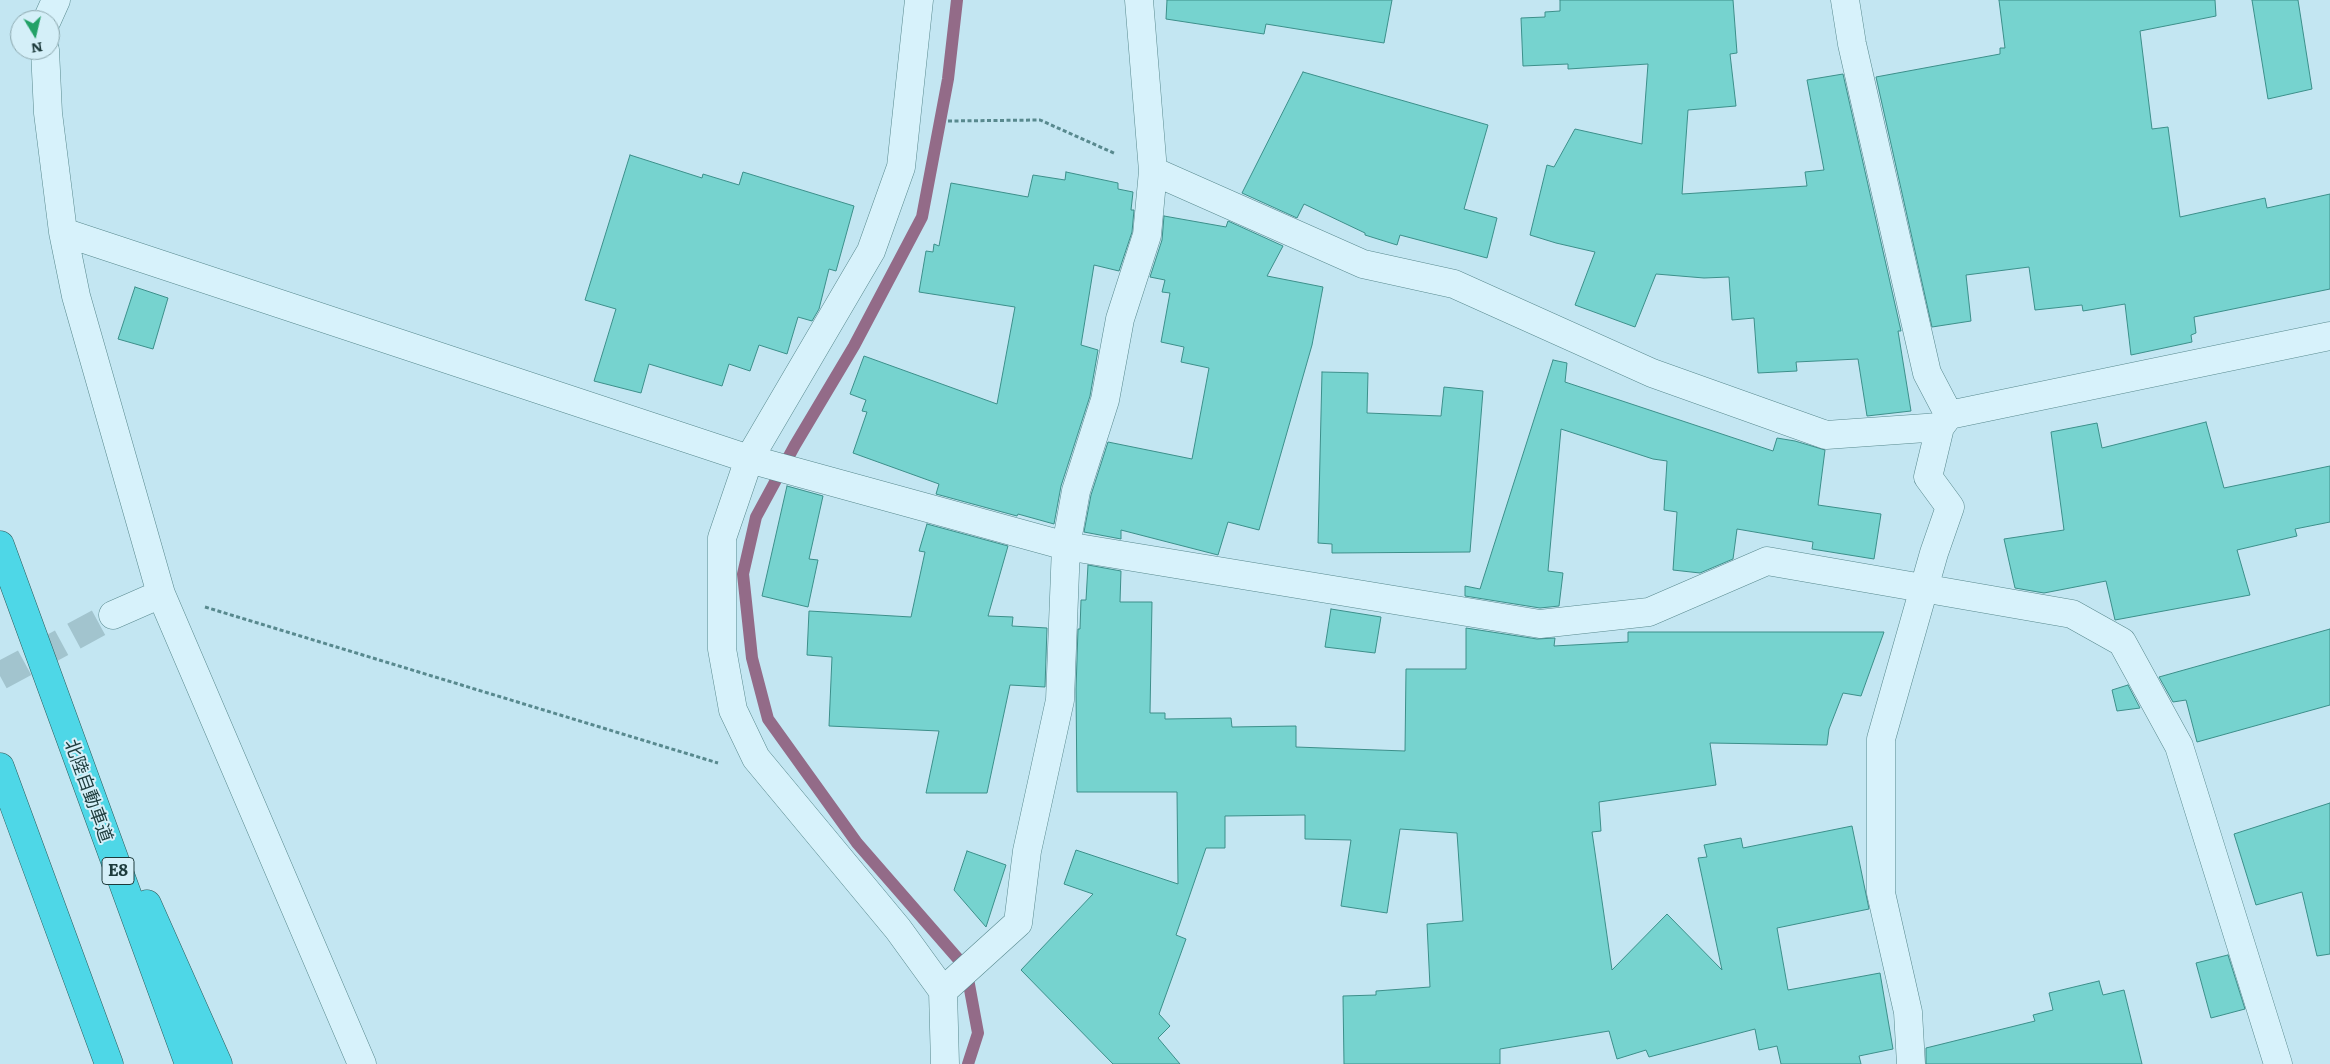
<!DOCTYPE html>
<meta charset="utf-8">
<style>
body{margin:0}
#map{position:relative;width:2330px;height:1064px;overflow:hidden;background:#c3e6f2;font-family:Literata,serif}
canvas{display:block}
.north{position:absolute;left:10px;top:10px;width:50px;height:50px;box-sizing:border-box;background:#d4eff8;border:1px solid #8ba7ad;border-radius:50%;rotate:171deg;font-size:14px;font-weight:700;line-height:20px;text-align:center;color:#1d3b3c}
.north::after{content:'';display:block;margin:auto;width:18px;height:22px;background:#23a167;clip-path:polygon(50% 0,100% 100%,50% 72%,0 100%)}
</style>
<div id="map">
<canvas width="2330" height="1064"></canvas>
<div class="north">N</div>
</div>
<script>
const g = document.querySelector('canvas').getContext('2d');
g.lineJoin = 'round';
const toPath = rows => new Path2D(rows.map(r => 'M' + r).join(''));
function strokePath(path, color, width, dash) { g.strokeStyle = color; g.lineWidth = width; g.lineCap = dash ? 'butt' : 'round'; g.setLineDash(dash || []); g.stroke(path); }
function fillPath(path, color) { g.fillStyle = color; g.fill(path, 'evenodd'); }
function label(font, color, halo, rows, align = 'center') {
  g.font = font + ' Literata,"Noto Sans JP",serif'; g.lineWidth = 4; g.setLineDash([]); g.textBaseline = 'middle'; g.strokeStyle = halo; g.fillStyle = color; for (const [text, x, y, turn = 0] of rows) {
    g.save(); g.translate(x, y); g.rotate((+turn || 0) * Math.PI / 180); g.textAlign = isNaN(turn) ? turn : align; if (halo) g.strokeText(text, 0, 0); g.fillText(text, 0, 0); g.restore();
  }
}
strokePath(toPath([
 [957,0,948,79,922,217,854,346,795,445,756,517,743,574,752,658,768,719,857,843,966,968,978,1033,968,1064]
]), '#936b88', 12);
const building = toPath([
 [1167,0,1392,0,1384,43,1266,24,1264,34,1166,19,1167,0],
 [1560,0,1733,0,1737,53,1730,54,1736,106,1688,110,1682,194,1807,186,1805,172,1824,170,1807,80,1843,74,1901,331,1898,331,1911,411,1867,416,1858,359,1796,362,1797,371,1758,373,1754,318,1732,320,1729,277,1704,278,1656,274,1635,327,1575,305,1595,252,1556,243,1530,235,1547,165,1554,167,1575,129,1642,144,1648,64,1568,69,1568,64,1523,66,1521,18,1545,17,1545,12,1560,11,1560,0],
 [1999,0,2215,0,2216,16,2140,31,2152,129,2168,127,2180,217,2265,198,2267,208,2330,194,2330,289,2194,317,2196,333,2191,335,2192,342,2131,355,2125,304,2083,311,2082,305,2035,310,2029,267,1966,275,1971,321,1932,327,1876,77,2000,54,2000,48,2005,48,1999,0],
 [2252,0,2298,0,2312,89,2268,99,2252,0],
 [1303,72,1488,125,1464,209,1497,218,1487,258,1400,235,1397,245,1365,235,1365,233,1304,204,1297,218,1242,193,1303,72],
 [630,155,702,178,703,174,739,185,743,172,854,206,836,271,829,269,819,309,812,321,798,317,787,354,759,345,750,371,729,364,722,386,649,364,641,393,594,381,616,309,585,300,630,155],
 [1066,172,1118,183,1118,189,1133,192,1131,210,1134,210,1132,232,1119,271,1094,265,1081,345,1098,350,1090,396,1061,486,1054,524,1018,514,1017,516,936,494,939,484,853,453,867,412,862,411,866,400,850,394,864,356,997,404,1015,307,919,292,926,251,933,252,934,244,939,246,951,183,1028,197,1033,175,1065,180,1066,172],
 [1164,216,1226,227,1228,221,1283,246,1267,276,1323,287,1312,345,1259,530,1228,522,1218,555,1121,530,1121,539,1084,532,1091,495,1108,442,1192,459,1209,368,1181,362,1184,347,1161,342,1170,293,1162,292,1165,280,1150,277,1162,240,1164,216],
 [135,287,168,298,153,349,118,339,135,287],
 [1553,360,1567,363,1565,382,1773,451,1777,438,1795,441,1825,450,1818,505,1881,514,1874,559,1812,549,1813,542,1737,529,1733,559,1700,573,1673,570,1677,512,1664,510,1667,461,1653,459,1561,429,1548,571,1563,573,1559,606,1540,608,1465,596,1465,586,1480,589,1553,360],
 [1322,372,1368,373,1367,413,1441,416,1444,387,1483,391,1470,552,1332,553,1332,544,1318,543,1322,372],
 [2206,422,2224,488,2330,466,2330,522,2295,529,2297,536,2237,550,2250,595,2115,620,2106,581,2044,593,2015,588,2004,539,2064,530,2051,432,2097,423,2102,448,2206,422],
 [787,486,823,496,809,559,818,560,808,607,762,596,787,486],
 [927,524,1008,546,988,616,1013,617,1012,626,1047,628,1045,687,1010,685,987,793,926,793,939,731,829,726,832,657,807,655,809,611,911,617,925,552,919,551,927,524],
 [1088,565,1121,571,1120,602,1152,602,1150,713,1165,713,1165,719,1231,718,1232,727,1296,726,1296,747,1405,751,1406,669,1466,669,1466,628,1537,639,1555,638,1554,646,1628,642,1628,632,1884,632,1861,696,1843,693,1829,729,1827,745,1710,743,1716,785,1599,802,1601,831,1592,832,1612,970,1667,914,1722,970,1698,858,1707,857,1704,845,1741,838,1743,848,1852,826,1869,909,1777,928,1788,990,1880,973,1893,1049,1859,1056,1861,1064,1781,1064,1777,1046,1759,1050,1755,1029,1649,1057,1646,1050,1617,1059,1609,1031,1500,1049,1500,1064,1344,1064,1343,996,1376,995,1376,991,1430,987,1427,924,1463,921,1457,833,1400,829,1387,913,1341,906,1351,840,1305,839,1305,815,1225,816,1225,848,1206,848,1176,935,1186,939,1159,1014,1170,1026,1158,1038,1180,1064,1113,1064,1021,970,1093,894,1064,884,1076,850,1178,884,1177,792,1077,792,1076,689,1078,629,1080,629,1081,600,1086,600,1088,565],
 [1331,609,1381,617,1375,653,1325,647,1331,609],
 [2330,629,2330,705,2197,742,2186,700,2173,702,2159,677,2330,629],
 [2128,685,2140,708,2117,711,2112,690,2128,685],
 [2330,803,2330,954,2317,956,2302,892,2256,905,2234,834,2330,803],
 [967,851,1006,865,986,927,954,890,967,851],
 [2228,955,2245,1009,2211,1018,2196,963,2228,955],
 [2099,981,2103,995,2124,990,2142,1064,1926,1064,1926,1048,2035,1021,2033,1015,2053,1010,2049,993,2099,981]
]);
fillPath(building, '#76d3cf');
strokePath(building, '#3c8f8a', 1);
strokePath(toPath([
 [0,676,113,615]
]), '#a2c4ce', 28, [28, 14]);
const minor = toPath([
 [919,0,901,167,871,251,749,459,722,538,722,649,733,710,756,758,898,929,943,991],
 [1845,0,1852,44,1927,373,1949,415],
 [47,20,56,0],
 [45,50,48,113,63,232,749,459,1066,546,1540,624,1649,612,1767,561,2072,614,2122,642,2179,746,2278,1064],
 [1153,171,1363,264,1454,284,1652,373,1826,435,1940,427],
 [63,232,76,296,161,594,362,1064],
 [113,615,161,594],
 [945,1064,943,991,1018,923,1027,851,1060,700,1066,546,1076,491,1105,400,1120,319,1147,235,1153,171,1139,0],
 [1911,1064,1908,1012,1881,893,1881,739,1934,553,1950,507,1928,477,1940,427,1949,415,2330,336]
]);
const motorway = toPath([
 [0,545,189,1064],
 [0,767,109,1064],
 [147,904,218,1064]
]);
strokePath(minor, '#58898e', 29);
strokePath(motorway, '#2d5b5b', 29);
strokePath(toPath([
 [948,121,1040,120,1116,154],
 [205,607,718,763]
]), '#58898e', 3, [4, 2.5]);
strokePath(minor, '#d7f2fb', 28);
strokePath(motorway, '#4ed7e7', 28);
for (const [x, y, w] of [
 [118,871,32]
]) { const box = new Path2D(); box.roundRect(x - w / 2, y - 13.5, w, 27, 4); g.fillStyle = '#d4eff8'; g.fill(box); strokePath(box, '#1d3b3c', 1); }
label('bold 16px', '#1d3b3c', null, [
 ["E8",118,871]
]);
label('18px', '#1d3b3c', '#d4eff8', [
 ["北陸自動車道",88,791,70]
]);
</script>
